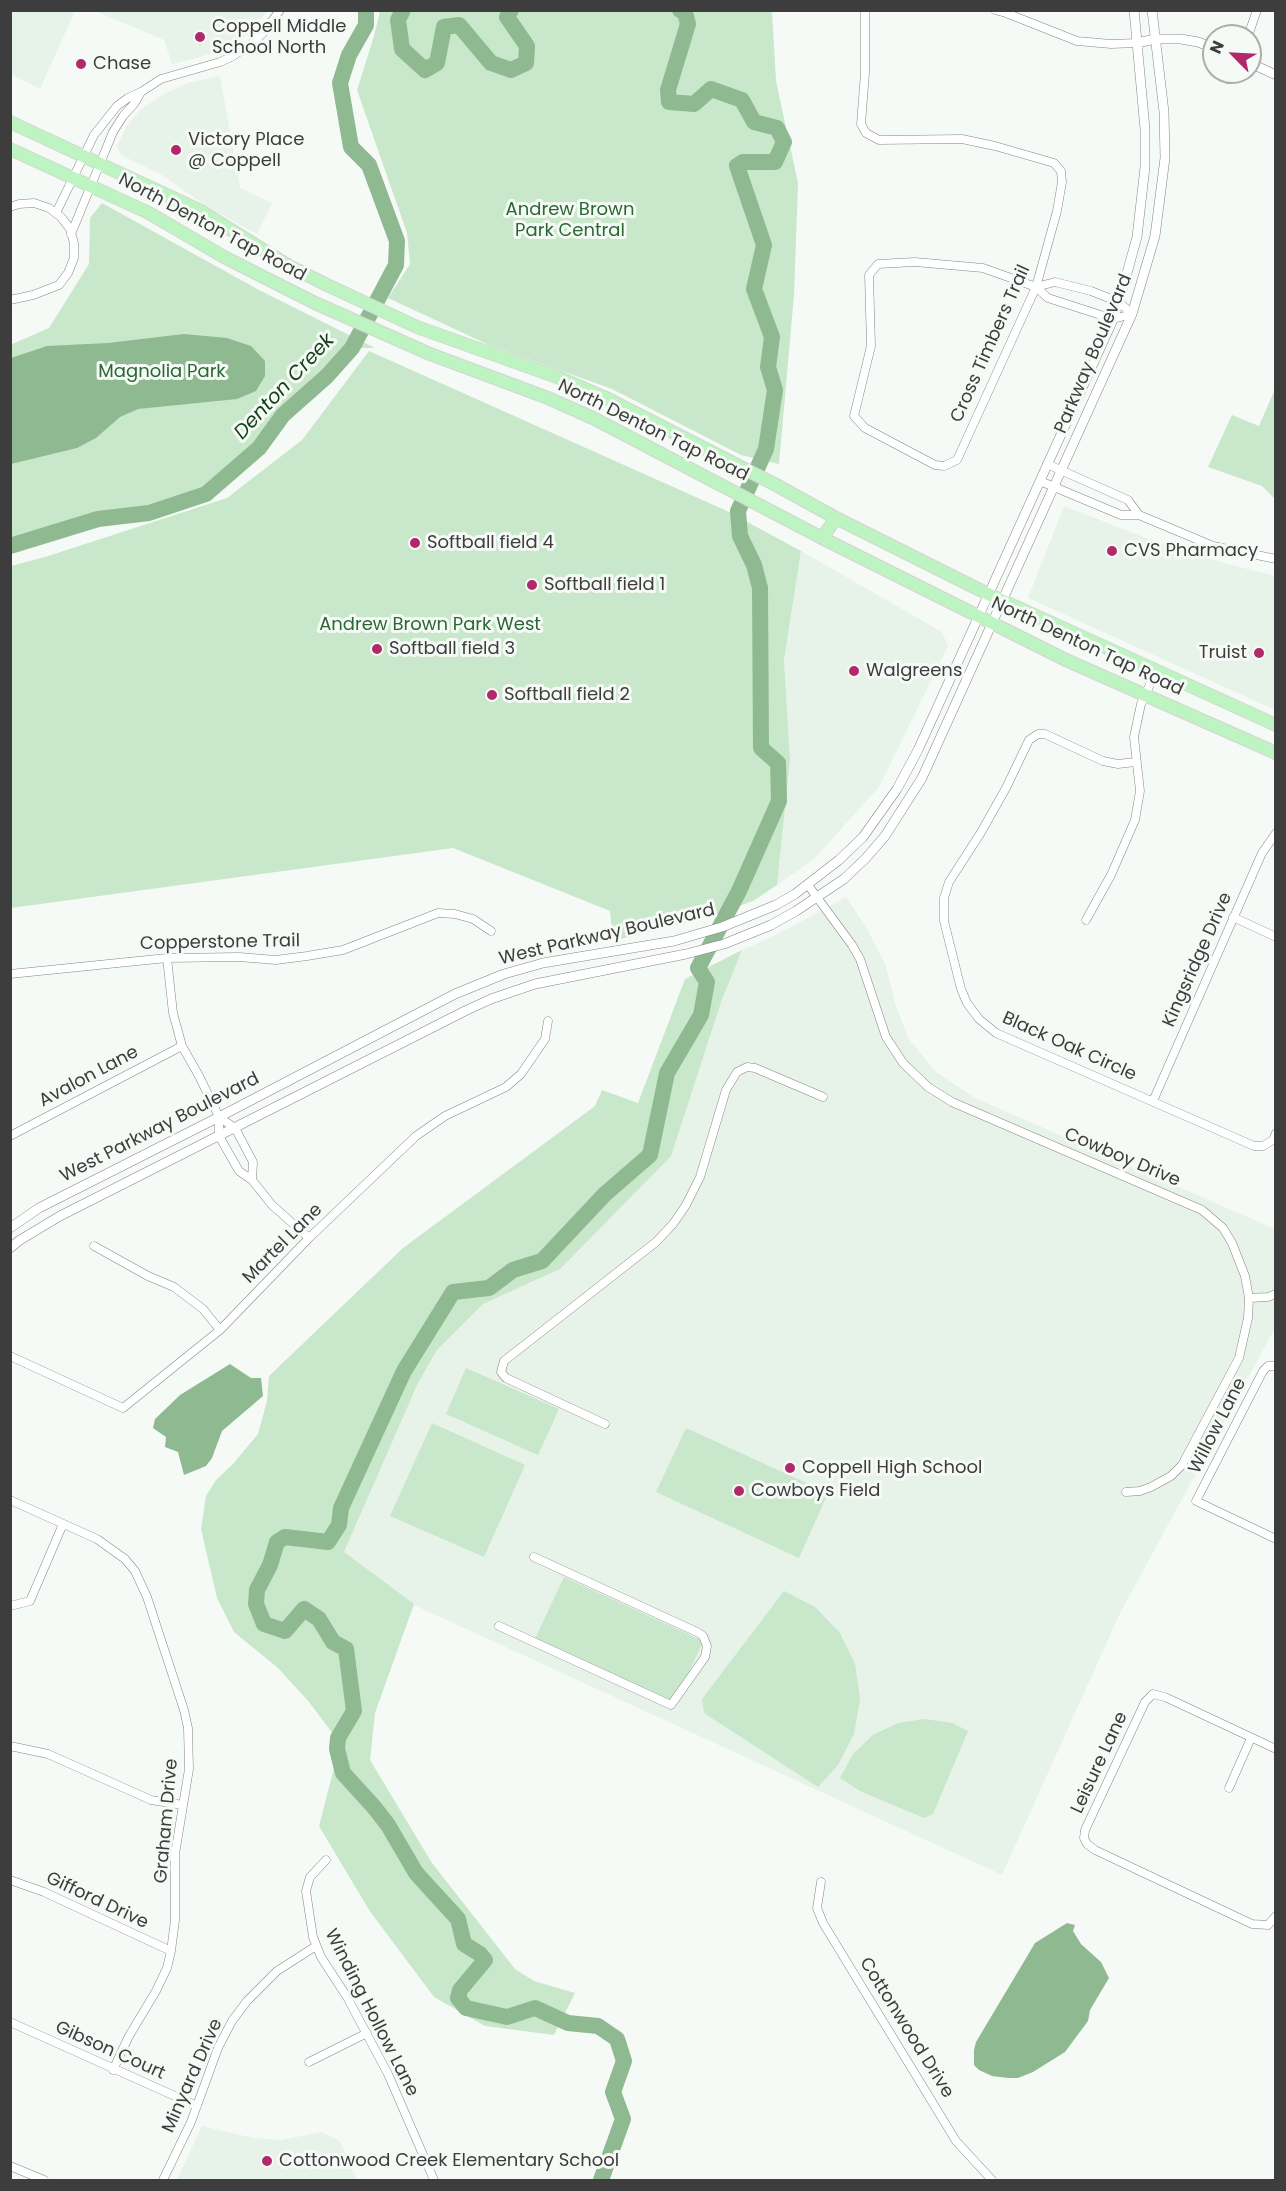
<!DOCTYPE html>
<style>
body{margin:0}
#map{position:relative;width:1286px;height:2191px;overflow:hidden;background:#f6faf6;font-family:Poppins,sans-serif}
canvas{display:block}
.frame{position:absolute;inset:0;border:12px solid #3c3d3c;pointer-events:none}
.north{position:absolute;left:1202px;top:24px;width:60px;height:60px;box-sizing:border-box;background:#f6faf6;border:2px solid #acaeac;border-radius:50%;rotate:294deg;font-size:16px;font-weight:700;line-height:24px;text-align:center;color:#3c3d3c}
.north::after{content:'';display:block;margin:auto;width:21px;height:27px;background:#b1296b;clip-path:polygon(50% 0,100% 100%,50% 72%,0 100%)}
</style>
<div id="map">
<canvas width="1286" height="2191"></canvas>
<div class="frame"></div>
<div class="north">N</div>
</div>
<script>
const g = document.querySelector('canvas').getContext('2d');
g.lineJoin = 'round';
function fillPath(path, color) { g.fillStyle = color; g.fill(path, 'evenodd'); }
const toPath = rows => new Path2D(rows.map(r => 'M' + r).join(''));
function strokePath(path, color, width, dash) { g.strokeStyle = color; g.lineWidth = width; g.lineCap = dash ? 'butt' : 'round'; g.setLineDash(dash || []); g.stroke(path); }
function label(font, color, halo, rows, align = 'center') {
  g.font = font + ' Poppins,sans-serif'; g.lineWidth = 6; g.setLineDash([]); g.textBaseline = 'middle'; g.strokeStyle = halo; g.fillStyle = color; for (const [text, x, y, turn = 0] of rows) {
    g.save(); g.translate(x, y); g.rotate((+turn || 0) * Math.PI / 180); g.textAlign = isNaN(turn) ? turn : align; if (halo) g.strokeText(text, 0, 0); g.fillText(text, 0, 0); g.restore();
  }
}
fillPath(toPath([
 [10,11,75,11,40,89,11,74],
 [95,11,267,11,249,34,229,46,201,57,172,64,164,40],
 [220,76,240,188,272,203,257,234,206,206,162,175,121,155,117,146,127,126,140,110,164,94,187,83],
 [1064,506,1151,540,1224,563,1275,576,1275,710,1028,598],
 [801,551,942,632,948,646,879,787,814,859,777,885,790,760,784,660],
 [846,897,866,927,886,966,895,1003,908,1038,936,1072,975,1098,1275,1229,1275,1328,1120,1613,1002,1875,414,1605,344,1552,418,1383,437,1350,483,1304,560,1269,721,1002,742,950,772,937],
 [202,2126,253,2138,281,2140,322,2132,340,2141,357,2180,177,2180]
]), '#e7f2e8');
fillPath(toPath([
 [380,11,772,11,776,81,798,183,794,295,779,464,741,455,612,389,489,345,388,298,410,264,407,233,357,90,374,36],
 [102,203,259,290,375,348,352,348,327,376,283,415,259,448,206,494,149,513,98,519,11,546,10,345,49,328,89,264,90,218],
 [369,351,727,511,801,551,784,660,790,760,777,885,753,901,711,916,613,941,610,911,453,848,11,908,11,566,45,557,227,498,302,440],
 [1275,389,1275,499,1262,486,1208,467,1232,415,1259,426],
 [742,950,721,1002,671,1156,560,1269,483,1304,437,1350,418,1383,344,1552,414,1604,375,1713,370,1760,432,1863,515,1969,534,1981,575,1993,554,2035,485,2026,434,1997,369,1910,319,1826,334,1768,333,1734,309,1702,278,1668,234,1632,217,1598,201,1529,206,1496,216,1480,233,1464,258,1434,267,1401,269,1376,403,1248,595,1106,602,1090,638,1103,685,979],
 [466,1368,559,1409,538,1455,446,1414],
 [432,1423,525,1465,484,1557,390,1516],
 [686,1428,828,1493,799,1558,656,1492],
 [564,1577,703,1641,675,1703,535,1639],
 [784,1591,815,1607,840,1633,855,1664,860,1699,854,1734,838,1765,818,1787,704,1713,702,1699],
 [925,1719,952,1723,968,1731,933,1814,924,1818,860,1791,840,1778,853,1754,873,1735,898,1723]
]), '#c9e7ca');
fillPath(toPath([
 [184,334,227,338,251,346,265,361,265,376,256,391,237,399,138,409,120,417,96,438,77,448,11,464,11,358,47,346,108,343],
 [230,1364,251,1378,261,1378,263,1396,222,1431,212,1458,206,1466,184,1475,178,1452,165,1447,166,1437,153,1428,155,1419,180,1395],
 [1067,1923,1075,1925,1073,1931,1081,1944,1101,1962,1109,1978,1090,2010,1088,2021,1065,2052,1033,2072,1018,2078,1008,2078,992,2076,979,2070,974,2065,974,2050,976,2042,1035,1943]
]), '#8fba91');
strokePath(toPath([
 [403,10,398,20,402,49,425,70,437,63,444,27,459,25,491,63,511,70,526,63,527,46,507,17,511,10],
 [10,546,98,519,149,513,206,494,259,448,283,415,327,376,352,348,396,265,397,241,369,165,351,147,340,83,349,55,366,25,366,10],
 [601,2180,623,2119,613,2092,624,2061,617,2039,598,2026,568,2023,535,2008,507,2017,466,2008,458,1998,460,1990,485,1960,480,1954,464,1944,458,1919,416,1873,388,1825,374,1807,343,1773,337,1749,338,1738,354,1711,346,1649,333,1642,319,1619,304,1609,285,1631,264,1624,256,1604,257,1590,270,1565,277,1542,285,1537,328,1542,339,1525,341,1508,404,1371,453,1292,489,1288,513,1270,542,1261,605,1194,650,1155,667,1073,701,1015,707,982,698,968,739,891,779,801,778,763,761,748,760,588,754,565,740,536,738,511,766,449,775,390,768,367,772,337,754,289,764,245,737,166,743,162,775,162,784,142,777,128,754,122,742,100,711,89,694,104,669,102,668,90,688,24,685,13,680,10]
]), '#8fba91', 16);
const minor = toPath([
 [865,10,865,73,861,124,866,133,879,140,962,139,995,146,1054,163,1061,171,1062,182,1057,211,1036,287,957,460,944,466,935,465,865,428,854,416,871,346,869,275,878,264,915,262,983,268,1036,287,1048,298,1113,319,1132,314],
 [995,10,1006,13,1077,41,1111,44,1137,43],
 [1248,36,1257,10],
 [10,207,19,204,34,203,49,208,61,217,70,229,74,243,74,258,68,273,59,285,33,295,10,300],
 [56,213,94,135,117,106,128,98,141,92,161,79,220,62,231,57,250,45,264,32,280,10],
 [71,234,113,132,123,116,134,104,141,92],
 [1036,287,1055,282,1091,291,1119,302,1132,314],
 [1047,464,1128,500,1139,515],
 [1040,481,1121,515,1139,515,1213,546,1276,559],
 [1135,762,1118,764,1103,761,1045,734,1038,734,1029,740,1006,788,980,834,949,882,944,898,944,921,961,989,967,1003,979,1019,996,1033,1254,1146,1263,1146,1273,1140,1276,1133],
 [808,885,852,945,860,959,886,1037,903,1063,928,1087,952,1102,1202,1210,1223,1228,1232,1243,1245,1276,1249,1298,1248,1318,1239,1358,1182,1465,1171,1476,1151,1487,1140,1491,1126,1492],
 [1233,917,1276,937],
 [1086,920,1111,875,1135,820,1140,791,1134,737,1141,704,1156,671],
 [167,958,173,1013,182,1046,199,1076,219,1117,219,1136,239,1171,252,1180,272,1205,309,1238],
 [10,974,167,958,239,957,276,960,307,956,343,950,438,913,455,914,473,919,491,931],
 [1153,1101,1262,853,1276,833],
 [219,1117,235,1128,253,1162,252,1180],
 [10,1136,182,1046],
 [94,1246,148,1276,174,1287,203,1309,220,1330],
 [1249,1298,1268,1297,1276,1294],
 [10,1356,123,1408,220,1330,309,1238,416,1136,445,1116,506,1087,521,1074,545,1039,548,1021],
 [1276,1366,1268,1366,1263,1371,1196,1501,1276,1539],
 [605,1424,506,1378,501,1372,504,1361,656,1242,673,1224,686,1205,700,1177,726,1090,737,1072,747,1067,755,1068,823,1097],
 [10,1500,97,1539,125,1559,135,1571,147,1597,184,1710,188,1728,189,1769,175,1854,175,1920,171,1951,167,1968,156,1991,129,2036,113,2070],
 [10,1606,30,1601,63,1524],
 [499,1626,671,1705,705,1657,707,1646,703,1636,699,1633,534,1557],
 [10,1746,48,1754,151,1800,183,1805],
 [1276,1749,1165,1697,1153,1694,1145,1702,1085,1830,1084,1838,1087,1844,1095,1850,1252,1924,1268,1925,1276,1916],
 [1229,1788,1251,1738],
 [326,1860,310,1877,306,1891,313,1937,321,1957,347,1997,388,2074,434,2180],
 [10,1880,44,1892,171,1951],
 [821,1882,817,1908,823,1923,956,2141,992,2180],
 [10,2022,197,2106],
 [309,2062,367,2033],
 [10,2166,44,2180],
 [163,2180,191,2122,218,2048,232,2021,247,2001,277,1971,316,1946]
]);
const tertiary = toPath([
 [1137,43,1155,39,1181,39,1198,42,1214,48],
 [1250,63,1276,75],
 [10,1228,39,1208,219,1117,455,994,504,974,543,963,674,941,722,927,776,905,795,894,839,860,863,837,897,789,918,750,1112,322,1119,302,1137,237,1145,167,1145,129,1134,10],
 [10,1248,20,1240,60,1216,465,1011,491,999,535,984,686,954,724,944,771,925,796,911,844,879,866,858,885,836,922,778,1132,314,1155,236,1165,158,1164,112,1152,10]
]);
const primary = toPath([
 [10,122,199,210,289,266,325,284,417,327,557,377,608,399,776,485,836,518,988,594,1276,725],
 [10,149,149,213,224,257,315,303,430,354,548,398,593,418,822,538,1066,660,1276,753],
 [822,538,836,518]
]);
strokePath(minor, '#838783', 9);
strokePath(tertiary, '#838783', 10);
strokePath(primary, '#d4d4d4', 14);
strokePath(minor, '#fff', 8);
strokePath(tertiary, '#fff', 9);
strokePath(primary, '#bdf4c2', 12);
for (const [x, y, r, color] of [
 [200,37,6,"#b1296b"],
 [81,64,6,"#b1296b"],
 [176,150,6,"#b1296b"],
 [415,543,6,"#b1296b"],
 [1112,551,6,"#b1296b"],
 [532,585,6,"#b1296b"],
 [377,649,6,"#b1296b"],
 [1259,653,6,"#b1296b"],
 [854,671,6,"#b1296b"],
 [492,695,6,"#b1296b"],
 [790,1468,6,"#b1296b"],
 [739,1491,6,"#b1296b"],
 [267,2161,6,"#b1296b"]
]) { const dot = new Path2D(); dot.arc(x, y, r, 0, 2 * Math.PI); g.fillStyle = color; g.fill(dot); strokePath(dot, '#f6faf6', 2); }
label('18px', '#3c3d3c', '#f6faf6', [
 ["Coppell Middle",212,27],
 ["School North",212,48],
 ["Chase",93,64],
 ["Victory Place",188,140],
 ["@ Coppell",188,161],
 ["Softball field 4",427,543],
 ["CVS Pharmacy",1124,551],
 ["Softball field 1",544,585],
 ["Softball field 3",389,649],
 ["Truist",1247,653,"right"],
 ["Walgreens",866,671],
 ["Softball field 2",504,695],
 ["Coppell High School",802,1468],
 ["Cowboys Field",751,1491],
 ["Cottonwood Creek Elementary School",279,2161]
], 'left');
label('18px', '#2a6732', '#f6faf6', [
 ["Andrew Brown",570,210],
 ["Park Central",570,231],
 ["Magnolia Park",162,372],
 ["Andrew Brown Park West",430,625]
]);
label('18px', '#3c3d3c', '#f6faf6', [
 ["North Denton Tap Road",212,228,28],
 ["Cross Timbers Trail",991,344,-66],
 ["Parkway Boulevard",1094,354,-67],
 ["North Denton Tap Road",653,431,26],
 ["North Denton Tap Road",1087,647,25],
 ["West Parkway Boulevard",607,935,-13],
 ["Copperstone Trail",220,943,-1],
 ["Kingsridge Drive",1198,960,-66],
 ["Black Oak Circle",1069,1047,24],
 ["Avalon Lane",89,1077,-28],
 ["West Parkway Boulevard",160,1128,-27],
 ["Cowboy Drive",1122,1158,23],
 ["Martel Lane",283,1244,-45],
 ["Willow Lane",1218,1426,-63],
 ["Leisure Lane",1100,1763,-65],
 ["Graham Drive",167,1821,-85],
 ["Gifford Drive",97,1901,25],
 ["Winding Hollow Lane",371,2013,63],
 ["Cottonwood Drive",906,2028,58],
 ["Gibson Court",110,2051,24],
 ["Minyard Drive",193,2076,-66]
]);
label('italic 20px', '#103f18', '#f6faf6', [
 ["Denton Creek",285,387,-47]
]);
</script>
